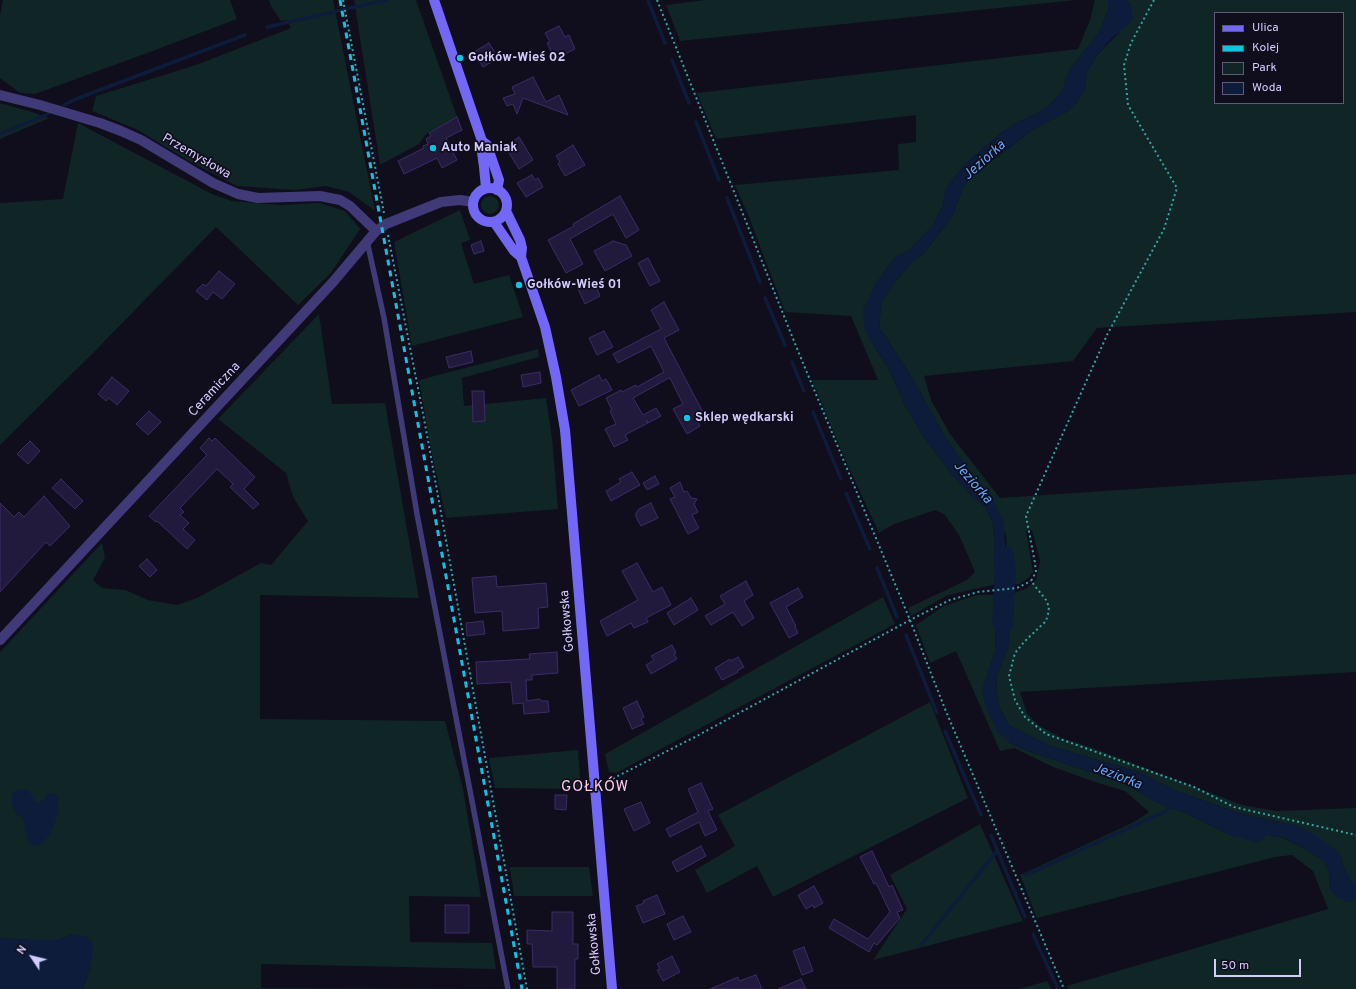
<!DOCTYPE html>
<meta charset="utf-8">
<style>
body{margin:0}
#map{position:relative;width:1356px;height:989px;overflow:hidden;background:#100d1c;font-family:Overpass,sans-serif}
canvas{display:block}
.legend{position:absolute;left:1214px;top:12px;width:130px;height:92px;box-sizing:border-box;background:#100d1c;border:1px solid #5e5976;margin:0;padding:5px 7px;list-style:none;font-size:12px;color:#d3cbfc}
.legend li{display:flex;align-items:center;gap:8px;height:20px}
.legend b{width:20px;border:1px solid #5e5976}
.north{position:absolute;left:12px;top:937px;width:40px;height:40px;-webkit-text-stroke:3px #100d1c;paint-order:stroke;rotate:305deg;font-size:11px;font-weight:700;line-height:16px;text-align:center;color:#d3cbfc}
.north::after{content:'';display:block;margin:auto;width:14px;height:18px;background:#d3cbfc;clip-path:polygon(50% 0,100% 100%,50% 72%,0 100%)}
.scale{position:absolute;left:1214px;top:959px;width:87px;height:18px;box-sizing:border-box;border:2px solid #d3cbfc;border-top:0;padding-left:5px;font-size:12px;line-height:14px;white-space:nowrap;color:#d3cbfc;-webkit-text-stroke:3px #100d1c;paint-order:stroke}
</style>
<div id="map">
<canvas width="1356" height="989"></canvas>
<ul class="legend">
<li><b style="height:5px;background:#7368f5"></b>Ulica</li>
<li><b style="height:5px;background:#0fc3e4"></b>Kolej</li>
<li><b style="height:11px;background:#102525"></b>Park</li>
<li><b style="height:11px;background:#0d1c3a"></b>Woda</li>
</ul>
<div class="north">N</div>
<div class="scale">50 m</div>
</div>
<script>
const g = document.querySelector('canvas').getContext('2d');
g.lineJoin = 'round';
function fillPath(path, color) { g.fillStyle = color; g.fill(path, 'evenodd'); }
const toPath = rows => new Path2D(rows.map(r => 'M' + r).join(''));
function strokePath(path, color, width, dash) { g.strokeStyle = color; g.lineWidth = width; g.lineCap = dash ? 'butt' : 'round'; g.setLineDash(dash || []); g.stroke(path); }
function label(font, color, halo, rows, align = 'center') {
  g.font = font + ' Overpass,sans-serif'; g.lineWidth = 3.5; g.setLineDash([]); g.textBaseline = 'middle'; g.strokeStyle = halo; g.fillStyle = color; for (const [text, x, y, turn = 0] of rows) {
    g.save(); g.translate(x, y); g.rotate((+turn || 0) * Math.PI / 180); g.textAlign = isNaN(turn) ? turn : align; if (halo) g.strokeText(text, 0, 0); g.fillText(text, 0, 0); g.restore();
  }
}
fillPath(toPath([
 [3,0,230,0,237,19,150,52,35,94,20,93,0,78,0,15],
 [269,0,333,0,375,211,349,192,326,186,294,190,237,186,189,161,138,130,92,111,96,96,196,65,291,28,287,20,281,21,271,6],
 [354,0,416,0,457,117,426,134,419,144,380,165],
 [705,0,1076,0,680,41,666,5],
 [1095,0,1108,0,1108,10,1099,33,1074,64,1066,76,1064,86,1060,94,1049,105,1036,114,1018,122,1001,133,965,164,946,188,943,205,934,224,908,251,894,258,875,285,874,346,888,367,904,403,923,436,954,477,973,497,986,508,993,523,997,584,948,595,911,616,908,608,967,580,975,572,959,535,944,514,935,510,892,525,879,533,844,457,812,380,878,380,851,316,785,312,749,217,735,185,899,170,898,144,916,142,916,115,716,139,697,93,1078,49,1090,20],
 [1127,0,1356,0,1356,312,1097,328,1073,361,924,376,931,400,950,434,1000,498,1356,474,1356,672,1020,692,1027,713,1038,725,1064,739,1093,748,1242,805,1276,811,1356,808,1356,882,1351,882,1344,868,1340,854,1299,826,1250,816,1227,809,1176,791,1139,772,1050,746,1009,725,1000,709,996,688,997,676,1008,647,1012,594,1027,588,1036,580,1040,561,1032,530,1026,531,1033,572,1029,577,1020,584,1009,584,1006,535,967,468,945,437,909,373,885,336,879,328,881,305,886,294,909,265,925,252,952,217,964,185,977,172,1034,129,1068,111,1076,103,1085,90,1086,74,1096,56,1119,33,1131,6],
 [1215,13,1343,13,1343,103,1215,103],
 [0,103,32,112,49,118,0,139],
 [78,123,212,194,232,201,281,205,320,203,345,211,360,229,331,273,298,305,216,227,94,352,0,445,0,203,63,199],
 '481 205a9 9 0 1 1 18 0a9 9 0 1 1-18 0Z',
 [460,210,470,240,461,243,474,284,509,275,523,317,412,346,394,242],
 [319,314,332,404,385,403,419,598,260,595,260,719,445,721,463,789,481,897,409,896,410,942,492,943,496,969,261,964,261,988,500,989,83,989,90,969,73,934,58,940,29,940,0,938,0,652,102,543,105,558,93,580,102,588,125,590,148,600,177,605,197,598,261,563,271,565,308,521,293,497,286,473,218,419],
 [538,349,539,357,462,378,464,406,546,398,552,438,558,509,446,518,431,449,419,380],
 [977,595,996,595,995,651,982,691,1010,743,1026,750,1125,784,1160,804,1186,813,1230,835,1268,835,1283,838,1307,850,1325,862,1329,873,1330,890,1348,902,1356,901,1356,989,1069,989,1067,986,1328,909,1313,871,1292,855,1275,857,1037,918,1020,875,1134,822,1149,812,1125,791,1095,782,1053,767,1014,748,1000,751,956,651,930,663,916,625,944,606],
 [883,597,895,624,616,773,609,772,605,754],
 [930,702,968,798,773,897,757,866,707,893,695,870,735,846,718,815],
 [578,750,581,789,495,788,489,758],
 [980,824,1023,921,873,960,907,909,890,875],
 [510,867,589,867,593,896,514,896],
 [1047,981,1051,989,1020,989]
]), '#102525');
fillPath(toPath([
 [1108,0,1127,0,1131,6,1133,19,1129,24,1110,40,1096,56,1086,74,1085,90,1076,103,1068,111,1034,129,976,172,964,185,952,217,925,252,909,265,886,294,881,305,879,328,885,336,909,373,945,437,967,468,994,502,1003,521,1009,584,997,584,993,523,986,508,973,497,954,477,923,436,904,403,888,367,874,346,865,330,863,310,875,285,894,258,908,251,934,224,943,205,946,188,965,164,1001,133,1018,122,1036,114,1049,105,1060,94,1064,86,1066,76,1074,64,1099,33,1108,10],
 [1012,594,1008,647,997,676,996,688,1000,709,1009,725,1050,746,1139,772,1176,791,1227,809,1250,816,1299,826,1320,838,1340,854,1344,868,1351,882,1356,882,1356,901,1348,902,1338,898,1330,890,1329,873,1325,862,1307,850,1284,838,1268,835,1258,843,1230,835,1186,813,1160,804,1125,784,1026,750,1010,743,997,731,986,707,982,691,995,651,996,595],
 [24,789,29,791,36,803,43,801,47,794,53,793,58,796,58,814,50,834,42,844,34,846,28,842,23,818,16,814,12,803,12,794,17,790],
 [73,934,87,937,93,944,90,969,83,989,0,989,0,938,29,940,58,940]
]), '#0d1c3a');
strokePath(toPath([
 [648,0,665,43],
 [267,27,386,0],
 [672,60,689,103],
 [64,105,76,99,245,35],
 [696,122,719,180],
 [0,134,48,114],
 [727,198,760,282],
 [765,298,785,345],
 [792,362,804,391],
 [813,412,841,479],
 [846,493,870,549],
 [877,568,897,617],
 [906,635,937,713],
 [945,731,981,815],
 [991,835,1025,917],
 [1026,875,1166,811,1173,805],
 [1033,934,1058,989],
 [921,945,997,851]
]), '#0d1c3a', 3.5);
strokePath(toPath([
 [1003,623,1005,572,1004,556]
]), '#0d1c3a', 21);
const building = toPath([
 [559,26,565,37,569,35,575,49,557,58,554,51,552,53,547,43,550,42,545,33,559,26],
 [489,43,498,57,495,59,495,60,483,67,474,52,489,43],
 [533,77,546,102,559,95,568,115,523,98,517,114,513,104,507,106,503,98,515,94,512,87,533,77],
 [457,117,462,130,446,138,457,160,442,168,437,158,404,174,398,161,424,148,423,146,428,144,426,139,431,136,429,133,457,117],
 [519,137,533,160,519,169,505,146,519,137],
 [573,145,585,165,565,176,558,164,560,162,556,156,573,145],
 [532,175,535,180,538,178,543,187,526,197,517,183,532,175],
 [620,196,639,230,626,238,613,214,570,239,583,264,566,273,548,240,574,226,573,224,620,196],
 [481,241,484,251,474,254,471,245,481,241],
 [613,241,626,245,632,256,605,271,594,251,613,241],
 [648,258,660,281,650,286,638,263,648,258],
 [219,271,235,284,222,299,213,292,207,300,196,291,203,284,206,286,219,271],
 [594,282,600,296,585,304,578,289,594,282],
 [664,302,679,330,664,338,706,418,698,422,700,426,687,434,673,409,683,404,670,378,667,379,633,398,643,415,656,408,661,416,648,423,646,420,648,423,625,435,628,440,614,447,605,429,616,424,610,411,612,410,606,398,621,390,622,392,636,385,637,387,664,372,651,346,618,363,613,354,661,329,651,310,664,302],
 [604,331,613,347,597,355,589,338,604,331],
 [471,351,473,362,449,368,446,357,471,351],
 [540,372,541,383,523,387,521,375,540,372],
 [599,375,602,381,606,379,612,390,579,406,571,390,599,375],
 [112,377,129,391,117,405,109,398,106,401,98,394,112,377],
 [472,391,484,391,485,421,473,422,472,391],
 [149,411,161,422,148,435,136,424,149,411],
 [209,438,212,441,215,438,255,477,244,489,259,504,253,509,230,487,233,484,217,469,180,508,184,512,180,515,189,523,183,529,195,540,187,549,157,521,156,522,149,516,207,455,200,448,209,438],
 [30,441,40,451,28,464,17,454,30,441],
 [632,472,640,485,611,501,606,491,621,482,619,479,632,472],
 [655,476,659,484,647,490,643,483,655,476],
 [61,479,83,501,75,509,52,488,61,479],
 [680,482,684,492,687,491,691,498,697,499,694,504,698,512,692,515,699,528,688,534,670,499,675,497,670,488,680,482],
 [44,496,70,526,50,546,46,542,0,592,0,503,14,517,19,512,24,517,44,496],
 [651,503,658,518,641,526,636,517,636,513,639,509,651,503],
 [147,559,157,570,150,577,139,566,147,559],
 [637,563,653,592,662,587,671,605,646,618,648,622,634,628,631,623,607,636,600,621,638,600,622,571,637,563],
 [496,576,497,587,546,583,548,607,538,608,539,628,503,631,502,611,475,613,472,578,496,576],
 [746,581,753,595,744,601,754,618,742,626,733,612,711,625,705,616,725,604,720,596,746,581],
 [798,588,803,597,786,607,796,626,795,627,798,633,789,638,770,603,798,588],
 [691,598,698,610,674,625,667,613,691,598],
 [483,621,485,634,467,636,466,623,483,621],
 [672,645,676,653,674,654,677,659,651,674,646,665,654,660,651,656,672,645],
 [557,652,558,673,532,675,532,680,526,680,527,701,540,699,541,701,548,701,549,712,524,714,523,703,513,704,511,682,477,684,476,662,530,659,529,654,557,652],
 [738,657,744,667,737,671,738,672,722,680,715,668,730,659,731,661,738,657],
 [637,701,644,717,641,719,644,724,632,729,623,708,637,701],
 [701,783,713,809,708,811,717,830,705,836,699,822,670,837,666,829,698,812,688,789,701,783],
 [555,795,567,795,566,810,555,809,555,795],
 [641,802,650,823,634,831,624,809,641,802],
 [701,846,706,856,677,872,672,862,701,846],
 [872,851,889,887,892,885,903,910,897,912,900,918,877,945,874,943,869,952,829,928,834,919,868,939,890,912,876,883,874,884,860,857,872,851],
 [814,886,823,903,814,908,813,905,806,909,798,895,814,886],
 [657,895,665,914,643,923,636,906,644,903,643,901,657,895],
 [445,905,469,905,469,933,445,933,445,905],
 [552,912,573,912,573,944,578,944,578,959,575,959,575,989,557,989,557,967,533,967,532,944,527,944,527,930,552,931,552,912],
 [683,916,691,932,674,940,667,924,683,916],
 [804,947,813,971,802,975,793,951,804,947],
 [672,956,680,972,663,981,657,970,660,969,657,964,672,956],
 [756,975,762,989,710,989,738,977,739,981,756,975],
 [801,979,806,989,778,989,801,979]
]);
fillPath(building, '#221a3c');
strokePath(building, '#3c2d66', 1);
strokePath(toPath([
 [343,0,384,213],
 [657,0,798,351,910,620,945,709,1064,989],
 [1154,0,1131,43,1124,65,1128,105,1177,188,1164,229,1107,335,1026,516,1035,563,1036,572,1031,581,1046,600,1049,607,1048,614,1046,621,1025,641,1015,653,1009,676,1015,700,1025,717,1046,734,1194,787,1234,807,1356,835],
 [388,235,425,424,527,989],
 [604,783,695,737,910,620,950,600,978,592,1017,588,1031,581]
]), '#34a6a5', 2, [2, 3]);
strokePath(toPath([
 [367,241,384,318,417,514,508,989]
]), '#403a78', 5.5);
strokePath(toPath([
 [0,95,40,105,100,123,121,131,141,140,213,183,238,194,258,198,320,196,340,200,350,206,376,231],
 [0,640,333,282,376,231,386,224,441,202,460,200,473,202]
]), '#403a78', 10);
strokePath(toPath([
 [434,0,482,141,481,145,484,167,486,188],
 [482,141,487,145,499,180,497,190],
 '473 205a17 17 0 1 1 34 0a17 17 0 1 1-34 0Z',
 [506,211,520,240,522,248,521,257,545,327,556,377,565,430,612,989],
 [494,222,514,251,521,257]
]), '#7368f5', 10);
strokePath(toPath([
 [340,0,522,989]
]), '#0fc3e4', 3, [6, 5]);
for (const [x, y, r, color] of [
 [460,58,4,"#0fc3e4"],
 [433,148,4,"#0fc3e4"],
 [519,285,4,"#0fc3e4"],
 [687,418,4,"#0fc3e4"]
]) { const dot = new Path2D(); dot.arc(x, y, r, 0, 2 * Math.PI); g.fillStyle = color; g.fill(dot); strokePath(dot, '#100d1c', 1.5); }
label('bold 13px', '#d3cbfc', '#100d1c', [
 ["Gołków-Wieś 02",468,58],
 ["Auto Maniak",441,148],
 ["Gołków-Wieś 01",527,285],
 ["Sklep wędkarski",695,418]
], 'left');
label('13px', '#d3cbfc', '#100d1c', [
 ["Przemysłowa",196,157,30],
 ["Ceramiczna",215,390,-47],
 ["Gołkowska",568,621,-95],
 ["Gołkowska",595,944,-95]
]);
label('italic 14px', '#60a8f5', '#100d1c', [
 ["Jeziorka",985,161,-42],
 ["Jeziorka",972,483,49],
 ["Jeziorka",1117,777,21]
]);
g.letterSpacing = '1px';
label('15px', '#fccde8', '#100d1c', [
 ["GOŁKÓW",595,788]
]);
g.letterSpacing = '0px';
</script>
